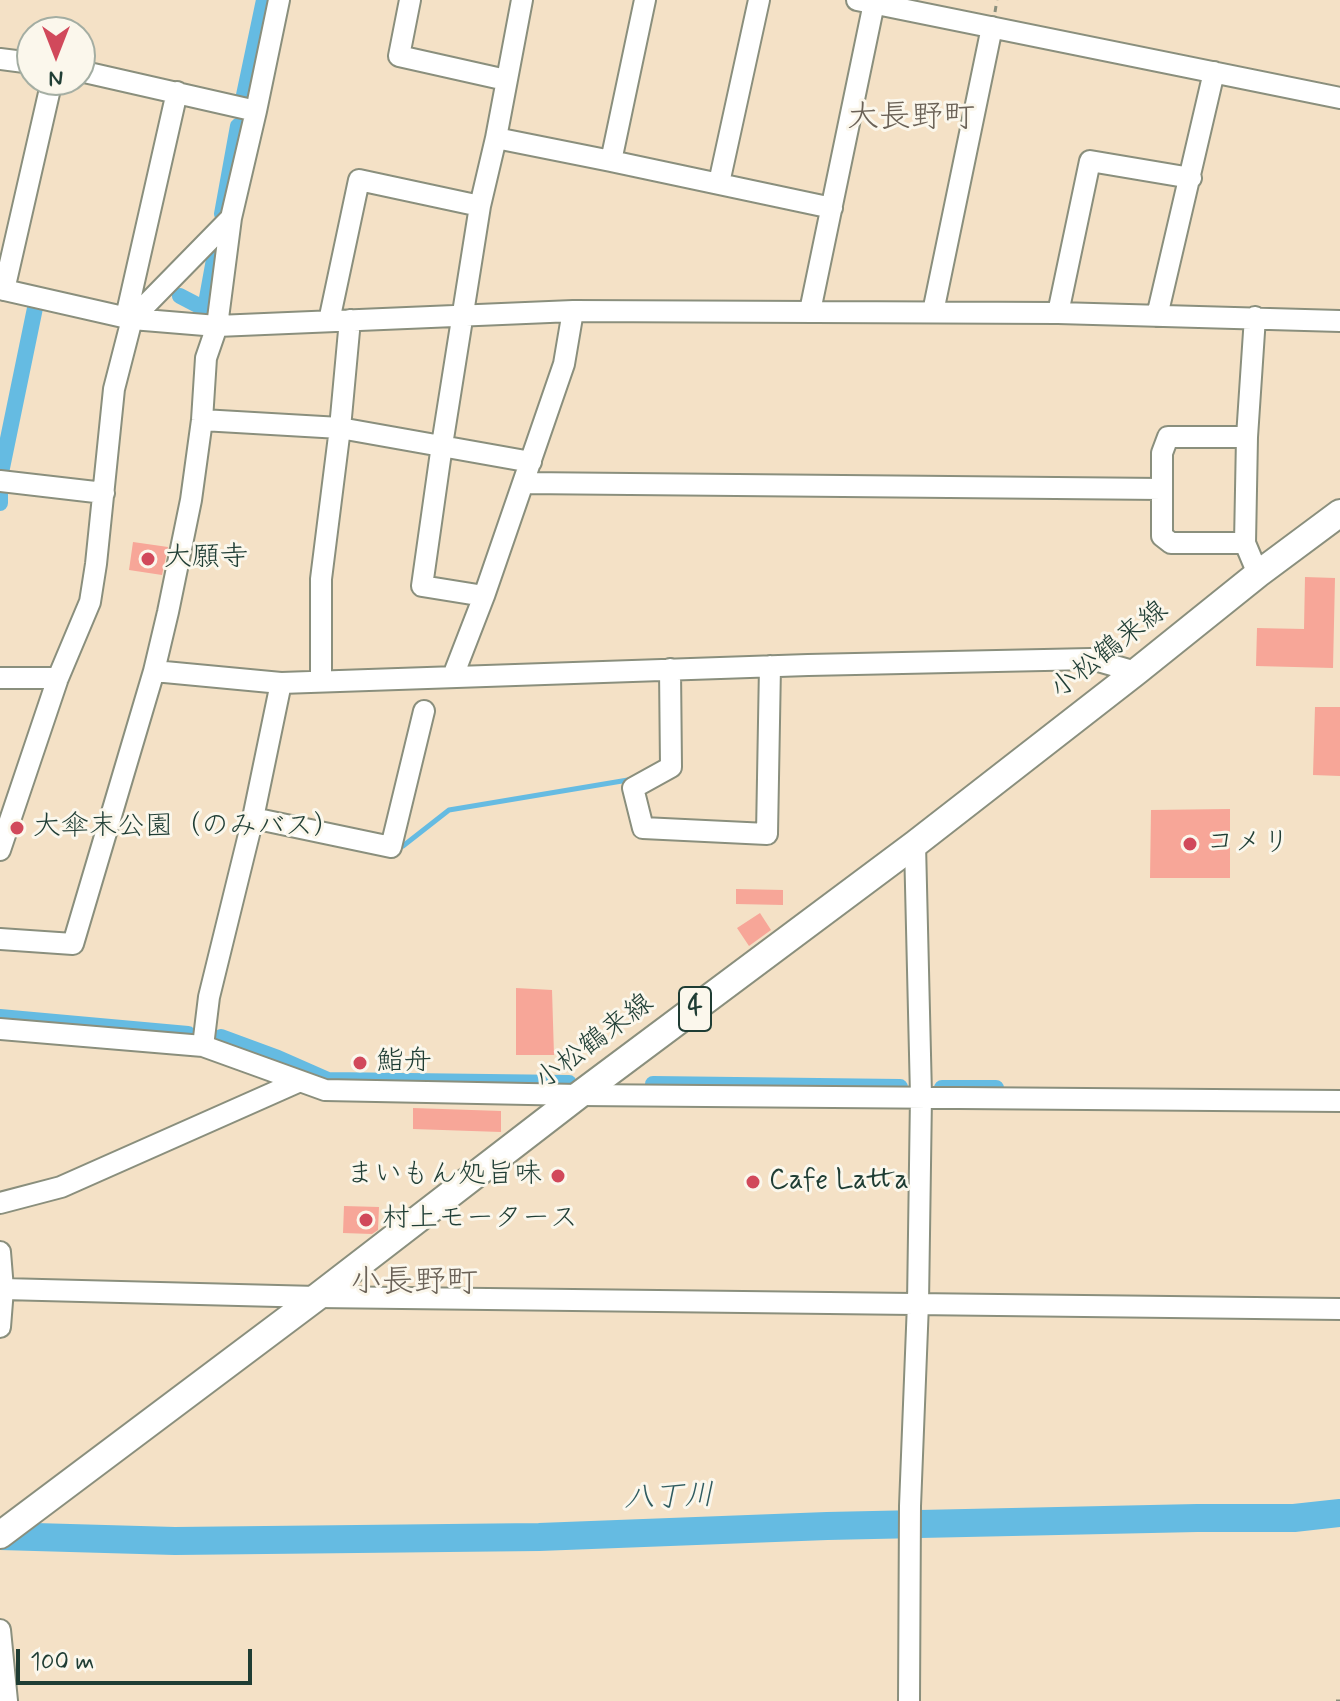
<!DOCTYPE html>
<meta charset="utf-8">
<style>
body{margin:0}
#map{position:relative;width:1340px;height:1701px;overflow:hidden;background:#f4e1c6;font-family:Mynerve,sans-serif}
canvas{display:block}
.north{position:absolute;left:16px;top:16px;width:80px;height:80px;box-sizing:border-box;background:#fbf7ec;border:2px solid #a3ada2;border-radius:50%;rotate:180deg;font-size:22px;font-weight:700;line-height:32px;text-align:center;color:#1f3d34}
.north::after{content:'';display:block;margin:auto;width:28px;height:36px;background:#d1495b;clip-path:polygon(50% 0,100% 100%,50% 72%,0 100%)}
.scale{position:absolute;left:16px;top:1649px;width:236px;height:36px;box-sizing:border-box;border:4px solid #1f3d34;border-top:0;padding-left:10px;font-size:24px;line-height:28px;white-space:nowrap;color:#1f3d34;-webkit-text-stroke:6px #fbf7ec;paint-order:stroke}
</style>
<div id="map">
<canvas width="1340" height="1701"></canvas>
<div class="north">N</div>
<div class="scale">100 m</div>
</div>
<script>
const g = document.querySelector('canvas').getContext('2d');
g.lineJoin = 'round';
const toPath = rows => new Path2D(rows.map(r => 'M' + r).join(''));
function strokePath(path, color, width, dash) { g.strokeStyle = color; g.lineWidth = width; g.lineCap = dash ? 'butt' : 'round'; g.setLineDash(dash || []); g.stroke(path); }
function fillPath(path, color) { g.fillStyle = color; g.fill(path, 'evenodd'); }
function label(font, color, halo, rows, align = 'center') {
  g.font = font + ' Mynerve,"Klee One",sans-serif'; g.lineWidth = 6; g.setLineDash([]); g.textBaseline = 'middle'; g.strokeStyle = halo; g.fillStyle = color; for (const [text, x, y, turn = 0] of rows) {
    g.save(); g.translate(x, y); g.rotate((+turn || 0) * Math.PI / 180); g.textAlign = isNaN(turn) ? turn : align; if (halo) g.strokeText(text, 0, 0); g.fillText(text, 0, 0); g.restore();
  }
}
strokePath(toPath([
 [403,846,449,810,628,780]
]), '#65bbe2', 5);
strokePath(toPath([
 [243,100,264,0],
 [222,214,238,126],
 [180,296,205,309,215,254],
 [2,468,35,308],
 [0,503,0,494],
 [0,1017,188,1034],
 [221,1037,278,1058,328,1080,569,1083],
 [653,1084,900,1087],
 [942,1088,996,1088]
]), '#65bbe2', 16);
strokePath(toPath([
 [0,1536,175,1541,539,1537,827,1526,1197,1518,1294,1518,1340,1513]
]), '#65bbe2', 28);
fillPath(toPath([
 [133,542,168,547,162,575,129,570],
 [1305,577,1335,578,1333,668,1256,666,1257,628,1304,629],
 [1315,707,1340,707,1340,776,1313,775],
 [1230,809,1230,878,1150,878,1151,810],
 [736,889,783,890,783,905,736,904],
 [760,913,771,930,749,946,737,928],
 [516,988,552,990,554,1055,516,1055],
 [413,1108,501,1111,501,1132,413,1129],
 [344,1206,379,1207,378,1230,372,1234,343,1233]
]), '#f7a698');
const minor = toPath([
 [410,0,399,56,506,80],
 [645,0,611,161,832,208],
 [857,0,1340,98],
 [0,59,32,63],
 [80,71,256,111],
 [496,138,611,161],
 [719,183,759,0],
 [0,289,132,319,217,326,573,311,1058,313,1340,321],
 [4,290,52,80],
 [810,311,874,3],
 [933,312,992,27],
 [1058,313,1090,161,1191,178],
 [1157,316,1214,72],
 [126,317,177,92],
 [1255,317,1247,437,1245,543,1258,574],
 [329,321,359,180,480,206],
 [202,420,340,428,531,462],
 [0,481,104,493],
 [524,483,1162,489,1162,453,1168,437,1247,437],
 [1162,489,1162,536,1171,543,1245,543],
 [484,596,422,586,442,445,480,206,496,138,522,0],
 [670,669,671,767,633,788,643,828,767,834,770,666],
 [154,671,281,683,808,665,1091,659,1136,672],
 [453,676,484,596,564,364,573,311],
 [0,678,58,678],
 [321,681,321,579,340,428,350,320],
 [253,818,391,847,424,711],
 [0,850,58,678,90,602,96,564,114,389,132,319,231,218],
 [0,939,73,944,154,671,168,612,191,500,202,420,206,358,217,326,231,218,256,111,279,0],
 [0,1029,203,1046,325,1090,579,1095,1340,1101],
 [203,1046,209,997,253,818,281,683],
 [0,1203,61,1187,300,1081],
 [0,1252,3,1289,0,1327],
 [3,1289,317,1297,1340,1309],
 [0,1630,7,1701],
 [909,1701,910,1506,918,1303,921,1096,915,844]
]);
const major = toPath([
 [0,1535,317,1297,579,1095,915,844,1136,672,1258,574,1340,513]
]);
strokePath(minor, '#8a8f7d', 24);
strokePath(major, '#8a8f7d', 30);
strokePath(toPath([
 [995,12,997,0],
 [1336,1701,1340,1701]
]), '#8a8f7d', 3, [6, 6]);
strokePath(minor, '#fff', 20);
strokePath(major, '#fff', 26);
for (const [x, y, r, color] of [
 [148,559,8,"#d1495b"],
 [17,828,8,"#d1495b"],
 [1190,844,8,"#d1495b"],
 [360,1063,8,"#d1495b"],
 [558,1176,8,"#d1495b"],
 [753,1182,8,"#d1495b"],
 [366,1220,8,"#d1495b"]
]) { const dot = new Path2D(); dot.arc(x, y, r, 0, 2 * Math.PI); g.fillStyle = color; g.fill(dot); strokePath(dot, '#fbf7ec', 3); }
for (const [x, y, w] of [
 [695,1009,32]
]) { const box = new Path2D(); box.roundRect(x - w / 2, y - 22, w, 44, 6); g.fillStyle = '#fbf7ec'; g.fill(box); strokePath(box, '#1f3d34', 2); }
label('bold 26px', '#1f3d34', null, [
 ["4",695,1009]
]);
label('28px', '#1f3d34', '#fbf7ec', [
 ["大願寺",164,559],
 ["大傘末公園（のみバス）",33,828],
 ["コメリ",1206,844],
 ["鮨舟",376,1063],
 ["まいもん処旨味",542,1176,"right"],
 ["Cafe Latta",769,1182],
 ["村上モータース",382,1220]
], 'left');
label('28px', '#1f3d34', '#fbf7ec', [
 ["小松鶴来線",1110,651,-38],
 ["小松鶴来線",595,1043,-37]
]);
label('italic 30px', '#305c60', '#fbf7ec', [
 ["八丁川",669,1499,-2]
]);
label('32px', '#6b6257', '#fbf7ec', [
 ["大長野町",911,119],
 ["小長野町",414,1284]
]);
</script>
